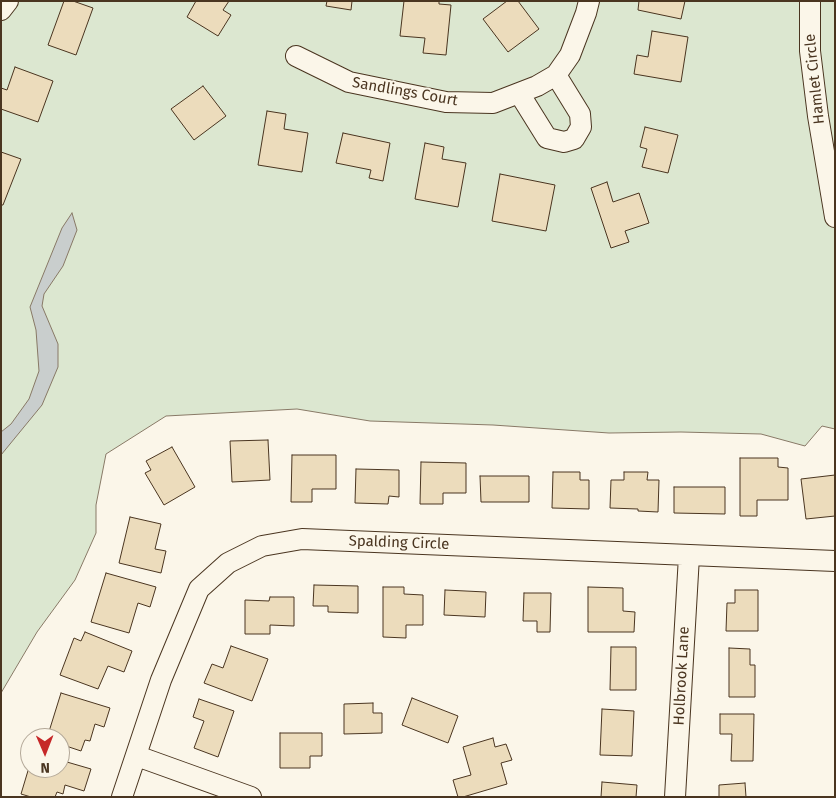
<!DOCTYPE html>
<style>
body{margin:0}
#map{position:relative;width:836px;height:798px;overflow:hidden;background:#fbf6e9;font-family:"Fira Sans",sans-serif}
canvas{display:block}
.frame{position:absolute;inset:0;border:2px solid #4a3520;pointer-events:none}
.north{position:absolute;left:20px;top:728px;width:50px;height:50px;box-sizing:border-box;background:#fbf6e9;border:1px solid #b4a999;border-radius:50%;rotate:179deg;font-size:14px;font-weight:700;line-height:20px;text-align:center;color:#4a3520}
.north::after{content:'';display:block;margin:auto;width:18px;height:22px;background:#c62828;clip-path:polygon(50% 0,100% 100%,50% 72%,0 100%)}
</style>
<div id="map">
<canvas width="836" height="798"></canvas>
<div class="frame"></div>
<div class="north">N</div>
</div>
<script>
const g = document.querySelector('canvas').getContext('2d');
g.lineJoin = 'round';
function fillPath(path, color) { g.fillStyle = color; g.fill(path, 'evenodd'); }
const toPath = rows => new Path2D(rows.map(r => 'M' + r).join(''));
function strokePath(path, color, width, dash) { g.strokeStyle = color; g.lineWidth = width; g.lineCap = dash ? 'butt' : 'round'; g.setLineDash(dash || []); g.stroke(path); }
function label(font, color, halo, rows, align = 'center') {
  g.font = font + ' "Fira Sans",sans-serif'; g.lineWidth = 4; g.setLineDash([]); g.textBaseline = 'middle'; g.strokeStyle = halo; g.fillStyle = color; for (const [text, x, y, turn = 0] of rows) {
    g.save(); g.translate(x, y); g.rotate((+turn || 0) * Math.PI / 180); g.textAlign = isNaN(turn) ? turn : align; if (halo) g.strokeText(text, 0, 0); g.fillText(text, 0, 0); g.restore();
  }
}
const green = toPath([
 [1,1,835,1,835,429,822,426,805,446,761,434,681,432,609,433,493,425,370,421,297,409,166,416,106,454,96,505,96,533,75,580,37,632,1,693,1,1]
]);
fillPath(green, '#dce7d0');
strokePath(green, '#887966', 1);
const water = toPath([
 [72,213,77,230,63,266,44,294,42,306,58,344,58,367,42,405,1,455,1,432,11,424,29,399,39,371,36,330,30,307,62,228,72,213]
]);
fillPath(water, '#c9cecd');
strokePath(water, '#887966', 1);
const building = toPath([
 [64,1,73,1,93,8,76,55,48,45,64,1],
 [196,1,229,1,223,10,231,15,218,36,187,17,196,1],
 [327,1,352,1,351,10,326,6,327,1],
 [404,1,439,1,439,4,451,5,446,55,423,53,425,38,400,36,404,1],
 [507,1,518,1,539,29,508,52,483,19,507,1],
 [639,1,685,1,681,19,638,10,639,1],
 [652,31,688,37,681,82,634,74,637,55,648,57,652,31],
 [15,67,53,81,38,122,1,109,1,88,7,90,15,67],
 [203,86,226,116,194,140,171,109,203,86],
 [267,111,286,114,284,129,308,133,302,172,258,165,267,111],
 [645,127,678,135,668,173,642,167,647,149,640,147,645,127],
 [343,133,390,143,383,181,369,178,371,170,336,163,343,133],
 [425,143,444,147,442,159,466,163,458,207,415,199,425,143],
 [1,152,21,159,3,205,1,205,1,152],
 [500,174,555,185,546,231,492,221,500,174],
 [607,182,613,202,639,193,649,223,625,231,629,242,611,248,591,188,607,182],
 [268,440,270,480,232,482,230,441,268,440],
 [172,447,195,487,164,505,145,473,151,470,146,461,172,447],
 [292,455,336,455,336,489,312,489,312,502,291,502,292,455],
 [740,458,778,458,778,467,788,468,788,500,757,500,757,516,740,516,740,458],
 [421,462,466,463,466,493,443,493,443,504,420,504,421,462],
 [356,469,399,470,399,497,389,496,388,504,355,503,356,469],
 [553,472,580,472,580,480,589,480,589,509,552,508,553,472],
 [624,472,648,472,647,480,659,480,658,512,638,511,638,509,610,508,611,480,624,480,624,472],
 [835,475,835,516,806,519,801,479,835,475],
 [480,476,529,476,529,502,481,502,480,476],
 [674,487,725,487,725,514,674,513,674,487],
 [130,517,161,524,155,549,166,551,161,573,119,563,130,517],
 [106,573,156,587,150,607,138,603,129,633,91,622,106,573],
 [314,585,358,586,358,613,328,612,328,606,313,606,314,585],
 [383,587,404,587,404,594,423,595,423,625,406,625,406,638,383,637,383,587],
 [588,587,623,588,623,611,635,612,634,632,588,632,588,587],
 [445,590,486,592,485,617,444,615,445,590],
 [735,590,758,590,758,631,726,631,727,603,735,603,735,590],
 [524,593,551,593,550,632,537,632,537,621,523,621,524,593],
 [270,597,294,597,294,626,270,625,270,634,245,634,245,600,269,601,270,597],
 [85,632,132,651,124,672,108,666,98,689,60,675,74,638,81,641,85,632],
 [231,646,268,659,252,701,204,683,212,664,223,668,231,646],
 [611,647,636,647,636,690,610,690,611,647],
 [729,648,750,649,750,665,755,665,755,697,729,697,729,648],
 [61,693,110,708,104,727,95,724,90,741,85,740,81,751,60,744,60,738,47,738,61,693],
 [412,698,458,716,448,743,402,725,412,698],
 [199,699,234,711,218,757,194,748,204,721,193,717,199,699],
 [373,703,373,713,382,713,382,733,344,734,344,704,373,703],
 [602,709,634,711,632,756,600,755,602,709],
 [720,714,754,714,753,761,731,761,732,734,720,734,720,714],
 [280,733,322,733,322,756,310,756,310,768,280,768,280,733],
 [493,738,495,747,506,744,512,760,501,763,507,784,463,797,458,797,453,780,471,775,463,747,493,738],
 [60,760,91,769,84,791,65,785,63,794,57,792,55,797,31,797,21,794,30,764,30,768,60,768,60,760],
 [602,782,637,785,636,797,601,797,602,782],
 [745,783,746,797,719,797,719,785,745,783]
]);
fillPath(building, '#ecdcbc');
strokePath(building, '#4a3520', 1);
const minor = toPath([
 [810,1,810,51,818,116,835,217],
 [1,10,8,1],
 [296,56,349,82,446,102,493,103,537,86,556,75,570,55,586,13,589,1],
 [519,93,547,138,564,142,574,139,581,127,580,114,556,75],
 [137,756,251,797],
 [122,797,161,680,199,589,228,563,262,546,302,539,835,561],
 [675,797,689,556]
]);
strokePath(minor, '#4a3520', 22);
strokePath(minor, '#fbf6e9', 20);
label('15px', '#4a3520', '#fbf6e9', [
 ["Hamlet Circle",815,79,-96],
 ["Sandlings Court",405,92,10],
 ["Spalding Circle",399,543,2],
 ["Holbrook Lane",682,676,-87]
]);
</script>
